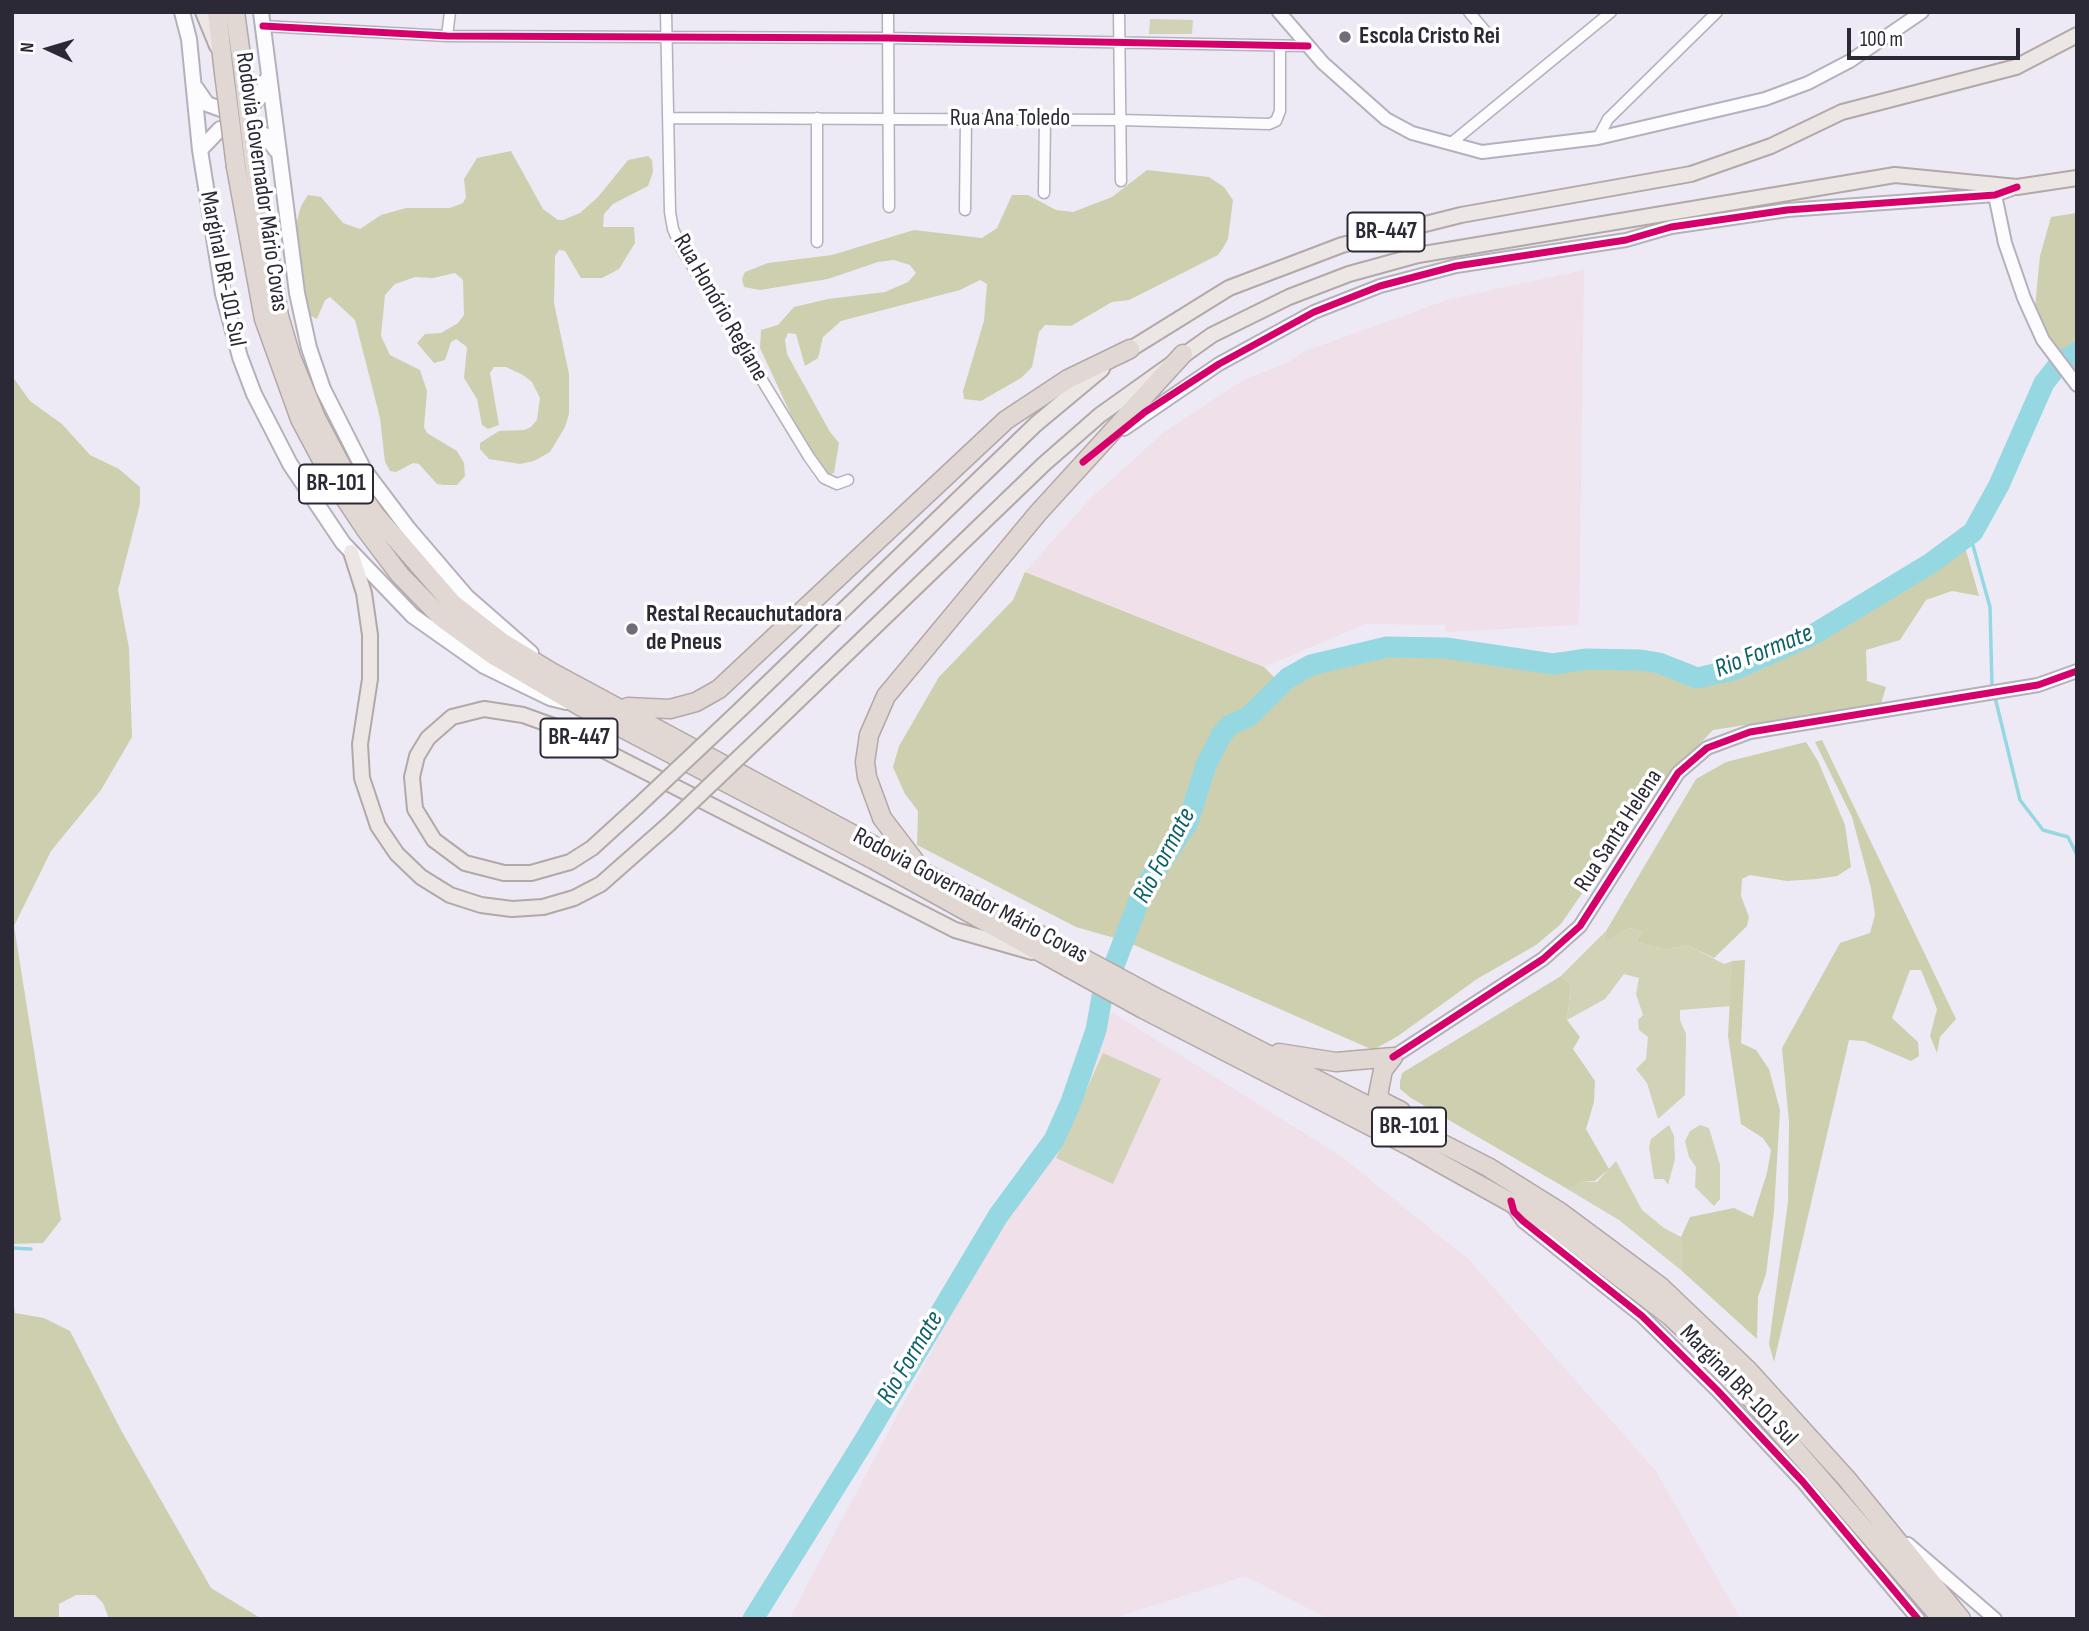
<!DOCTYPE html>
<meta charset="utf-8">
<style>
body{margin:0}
#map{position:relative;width:2089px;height:1631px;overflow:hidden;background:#edeaf6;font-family:"Sofia Sans Condensed",sans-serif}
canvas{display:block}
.frame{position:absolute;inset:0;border:14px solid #2c2936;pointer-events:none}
.north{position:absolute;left:14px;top:14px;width:70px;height:70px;-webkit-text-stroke:5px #fff;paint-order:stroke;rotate:274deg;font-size:19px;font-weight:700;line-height:28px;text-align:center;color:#2c2936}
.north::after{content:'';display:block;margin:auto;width:24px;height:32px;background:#2c2936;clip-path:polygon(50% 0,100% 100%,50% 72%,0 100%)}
.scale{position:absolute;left:1847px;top:28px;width:173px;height:32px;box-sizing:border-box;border:4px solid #2c2936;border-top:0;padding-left:9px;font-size:21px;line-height:24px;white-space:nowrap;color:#2c2936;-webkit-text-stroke:5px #fff;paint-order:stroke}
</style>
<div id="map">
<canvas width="2089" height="1631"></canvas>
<div class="frame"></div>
<div class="north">N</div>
<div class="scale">100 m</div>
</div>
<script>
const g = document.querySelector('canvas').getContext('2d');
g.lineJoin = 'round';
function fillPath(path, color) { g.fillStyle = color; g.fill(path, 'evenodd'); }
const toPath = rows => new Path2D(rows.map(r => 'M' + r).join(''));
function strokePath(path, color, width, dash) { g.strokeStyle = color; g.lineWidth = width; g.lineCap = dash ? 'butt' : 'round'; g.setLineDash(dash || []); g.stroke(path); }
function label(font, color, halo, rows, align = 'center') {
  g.font = font + ' "Sofia Sans Condensed",sans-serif'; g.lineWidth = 7; g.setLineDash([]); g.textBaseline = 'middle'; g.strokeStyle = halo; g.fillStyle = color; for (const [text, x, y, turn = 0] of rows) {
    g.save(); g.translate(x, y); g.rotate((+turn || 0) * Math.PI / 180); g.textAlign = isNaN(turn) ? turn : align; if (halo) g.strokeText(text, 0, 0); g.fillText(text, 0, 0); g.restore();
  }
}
fillPath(toPath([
 [1584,270,1579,625,1446,632,1445,625,1365,624,1264,667,1025,572,1090,499,1164,432,1245,379,1287,363,1305,351,1450,299],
 [1112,1012,1342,1157,1469,1260,1655,1470,1741,1619,1329,1619,1245,1576,1112,1619,789,1619]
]), '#efe0e9');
fillPath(toPath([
 [1150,19,1193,20,1192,34,1149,34],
 [1630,928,1642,932,1636,942,1667,950,1687,945,1724,964,1732,961,1731,1006,1680,1010,1680,1020,1686,1034,1685,1095,1658,1119,1647,1083,1636,1069,1646,1059,1648,1037,1639,1030,1638,1020,1643,1015,1636,994,1639,978,1624,974,1605,999,1567,1020,1571,984,1561,976,1606,931,1604,940],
 [1103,1053,1161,1079,1113,1184,1056,1158],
 [1669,1125,1674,1136,1675,1159,1668,1185,1664,1179,1654,1179,1649,1147,1651,1139],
 [1700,1125,1709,1128,1720,1165,1720,1199,1714,1206,1695,1187,1696,1167,1689,1157,1685,1141,1690,1131],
 [1616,1161,1642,1210,1664,1228,1681,1237,1682,1271,1619,1220,1564,1187,1575,1187,1580,1181,1597,1182]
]), '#d1d2b6');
fillPath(toPath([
 [511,151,543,209,558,220,563,220,580,213,598,197,628,160,648,156,652,160,653,172,648,186,613,204,604,214,603,227,634,227,635,243,619,269,602,278,581,278,565,251,559,250,555,256,554,303,569,374,569,414,565,427,550,452,534,461,520,464,489,459,480,449,480,443,499,431,524,430,531,427,537,420,540,398,532,382,523,375,506,367,494,367,490,373,499,425,488,429,482,425,477,399,464,378,467,347,456,339,451,342,445,360,434,363,417,343,425,334,441,333,458,323,464,315,463,280,455,273,433,278,415,277,395,284,385,295,381,336,390,355,420,370,427,391,424,427,427,433,457,451,464,463,465,476,457,485,444,485,437,484,419,464,413,463,396,472,390,471,385,462,380,418,355,320,330,297,325,300,317,319,311,316,306,304,295,228,301,206,308,195,321,197,343,223,360,229,381,215,406,208,450,208,463,203,466,197,464,179,477,158],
 [1147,170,1209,177,1224,187,1233,200,1228,239,1223,248,1218,255,1147,291,1129,300,1112,302,1071,326,1045,325,1039,332,1032,367,1021,378,981,401,964,399,963,391,984,321,987,284,980,280,960,290,841,321,823,337,818,358,805,366,796,334,788,333,785,340,787,354,830,432,839,443,834,473,827,475,791,415,760,348,761,330,778,325,794,307,828,299,885,292,908,282,916,273,910,265,894,260,878,262,828,279,760,290,744,287,742,279,745,272,768,263,832,255,914,230,982,238,997,228,1012,195,1028,195,1056,210,1073,212,1112,197],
 [2077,213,2077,373,2046,335,2035,307,2040,256,2051,217],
 [12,376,30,401,62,424,90,455,119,469,140,487,140,504,118,590,129,648,132,737,101,790,51,851,14,926,61,1220,43,1243,12,1244],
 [1963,540,1979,596,1952,591,1926,600,1900,640,1866,650,1867,681,1886,687,1881,704,1713,730,1646,800,1561,924,1536,945,1477,979,1398,1036,1373,1050,1125,941,1076,927,917,845,918,811,905,794,893,767,899,746,939,677,1013,600,1025,572,1264,667,1281,684,1311,665,1397,646,1446,648,1553,664,1587,659,1659,663,1691,677,1705,678,1733,670,1813,635],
 [1822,740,1956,1019,1940,1037,1937,1053,1930,1036,1937,1009,1921,970,1910,970,1892,1018,1918,1042,1919,1056,1911,1061,1864,1041,1849,1040,1774,1362,1769,1344,1788,1202,1789,1122,1782,1048,1840,943,1870,933,1875,915,1871,888,1852,817,1815,742],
 [1806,742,1818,761,1845,825,1851,867,1837,876,1817,879,1787,881,1750,875,1742,879,1741,896,1749,917,1747,926,1714,958,1687,945,1667,950,1636,942,1642,932,1630,928,1604,941,1606,931,1696,779,1726,762],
 [1745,960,1741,1043,1756,1050,1769,1069,1780,1110,1774,1211,1766,1274,1758,1297,1757,1339,1682,1271,1681,1237,1690,1217,1734,1208,1753,1217,1767,1173,1771,1150,1763,1138,1741,1124,1728,1036,1732,961],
 [1561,976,1571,984,1567,1020,1580,1037,1573,1049,1595,1081,1594,1102,1586,1129,1609,1169,1595,1181,1580,1181,1575,1187,1564,1187,1411,1098,1400,1089,1400,1082,1402,1073],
 [12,1291,15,1313,44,1318,70,1331,121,1430,211,1588,262,1619,109,1619,103,1603,95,1595,76,1595,59,1604,59,1619,12,1619]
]), '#cecfae');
strokePath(toPath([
 [1970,535,1990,607,1992,685,2020,800,2043,830,2068,837,2077,855],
 [12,1248,31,1249]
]), '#96d8e2', 3.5);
strokePath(toPath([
 [753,1619,864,1441,998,1216,1054,1140,1071,1102,1096,1030,1102,997,1143,890,1188,822,1206,765,1222,734,1230,725,1248,717,1288,678,1311,665,1387,647,1446,648,1553,664,1587,659,1641,660,1659,663,1697,678,1733,670,1763,657,1814,634,1931,563,1973,532,1999,485,2044,383,2060,363,2077,352]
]), '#96d8e2', 21);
const minor = toPath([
 [666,12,670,212,673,229,682,249,809,457,824,478,837,484,848,480],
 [888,12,889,207],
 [1119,12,1121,181],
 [1469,12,1490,37],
 [263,26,447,36,888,38,1308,46],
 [447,36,450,12],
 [668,118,1120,120,1269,124,1276,121,1280,111,1280,46],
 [1598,138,1608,119,1717,12],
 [1450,144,1611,12],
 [1044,193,1045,120],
 [965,210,966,119],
 [817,242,817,118]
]);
const tertiary = toPath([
 [1279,12,1323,63,1386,119,1412,133,1482,152,1598,138,1765,99,1808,83,1850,61,1922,12],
 [1995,195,2005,243,2024,298,2043,340,2077,385],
 [1124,429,1219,364,1314,312,1380,286,1456,266,1626,240,1671,227,1787,210,1995,195,2017,187],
 [1393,1057,1543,959,1580,926,1678,773,1707,748,1750,732,2038,685,2077,671],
 [1512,1205,1523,1221,1642,1316,1717,1390,1803,1482,1918,1619],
 [1908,1544,1995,1619]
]);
const secondary = toPath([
 [182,12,189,39,200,150,223,294,240,357,254,394,290,464,343,543,413,616,484,666,550,698,566,702],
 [261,12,297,293,309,348,323,389,364,470,407,527,467,597,531,653],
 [196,88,207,104,229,112,252,105,261,96,267,79],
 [200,150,220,129,243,125,265,135,276,150]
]);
const primary = toPath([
 [203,12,217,46],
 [1121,355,1229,288,1342,245,1461,215,1691,174,1771,146,1842,112,2016,67,2077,35],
 [351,552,364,593,370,635,370,679,360,744,362,778,378,826,397,854,421,877,450,895,481,905,512,909,543,907,574,898,601,884,669,824],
 [741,709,1036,424,1102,369],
 [772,726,1044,464,1100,415,1212,335,1289,297,1349,274,1418,255,1895,175,2017,187,2077,178],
 [637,807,592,848,570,862,531,873,504,873,465,863,434,840,415,809,412,777,417,756,428,738,452,717,484,709,523,715,562,729,955,930,1032,952]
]);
const motorway = toPath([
 [217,12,224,73],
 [235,12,243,70],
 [254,163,279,316,291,357,316,418,344,471,376,516,452,603,503,643,553,673,1155,997,1488,1167,1560,1212,1661,1287,1748,1370,1846,1478,1961,1619],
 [236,167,264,319,300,419,332,479,366,530,400,575,442,618,493,655,580,706,874,860,1143,1009,1413,1148,1553,1226,1670,1316,1721,1364,1942,1619],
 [628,707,670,709,696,702,719,689,1006,420,1068,379,1130,349],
 [914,860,882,818,867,777,865,762,869,735,886,696,1038,513,1183,354],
 [1279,1053,1336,1062,1393,1057],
 [1393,1057,1383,1070,1378,1095,1383,1102,1401,1111]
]);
strokePath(minor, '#b4b1bc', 13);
strokePath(tertiary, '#b4b1bc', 16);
strokePath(secondary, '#b4b1bc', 18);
strokePath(primary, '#b2a8a7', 18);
strokePath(motorway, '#b2a8a7', 21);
strokePath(minor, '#fcfcfe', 10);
strokePath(tertiary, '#fcfcfe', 12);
strokePath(secondary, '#fcfcfe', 14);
strokePath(primary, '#ece7e4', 14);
strokePath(motorway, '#e1d8d3', 18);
const primaryBridge = toPath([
 [637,807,741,709],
 [669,824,772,726]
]);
const motorwayBridge = toPath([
 [243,70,254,163],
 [224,73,236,167]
]);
strokePath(primaryBridge, '#b2a8a7', 18, []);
strokePath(motorwayBridge, '#b2a8a7', 21, []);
strokePath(primaryBridge, '#ece7e4', 14);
strokePath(motorwayBridge, '#e1d8d3', 18);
strokePath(toPath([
 [263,26,447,36,888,38,1308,46],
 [1083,462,1145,412,1219,364,1314,312,1380,286,1456,266,1626,240,1671,227,1787,210,1995,195,2017,187],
 [1393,1057,1543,959,1580,926,1678,773,1707,748,1750,732,2038,685,2077,671],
 [1511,1201,1514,1212,1523,1221,1642,1316,1717,1390,1803,1482,1918,1619]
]), '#d6006c', 7);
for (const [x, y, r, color] of [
 [1345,37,7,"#706d79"],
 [632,629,7,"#706d79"]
]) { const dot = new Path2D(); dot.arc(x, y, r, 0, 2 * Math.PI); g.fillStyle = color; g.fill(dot); strokePath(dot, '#fff', 2.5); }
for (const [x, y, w] of [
 [1386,232,77],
 [336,484,74],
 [579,738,77],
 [1409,1127,74]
]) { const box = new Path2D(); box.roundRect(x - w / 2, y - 19.5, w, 39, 5); g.fillStyle = '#fff'; g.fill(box); strokePath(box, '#2c2936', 2); }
label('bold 23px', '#2c2936', null, [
 ["BR-447",1386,232],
 ["BR-101",336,484],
 ["BR-447",579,738],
 ["BR-101",1409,1127]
]);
label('bold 24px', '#2c2936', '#fff', [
 ["Escola Cristo Rei",1359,37],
 ["Restal Recauchutadora",646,615],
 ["de Pneus",646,643]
], 'left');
label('24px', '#2c2936', '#fff', [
 ["Rua Ana Toledo",1010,119],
 ["Rodovia Governador Mário Covas",261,182,82],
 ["Marginal BR-101 Sul",222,269,79],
 ["Rua Honório Regiane",720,308,60],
 ["Rua Santa Helena",1619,831,-57],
 ["Rodovia Governador Mário Covas",970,896,28],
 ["Marginal BR-101 Sul",1738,1386,46]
]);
label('italic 26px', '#0d6168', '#fff', [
 ["Rio Formate",1764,652,-22],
 ["Rio Formate",1165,856,-62],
 ["Rio Formate",911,1358,-59]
]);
</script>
